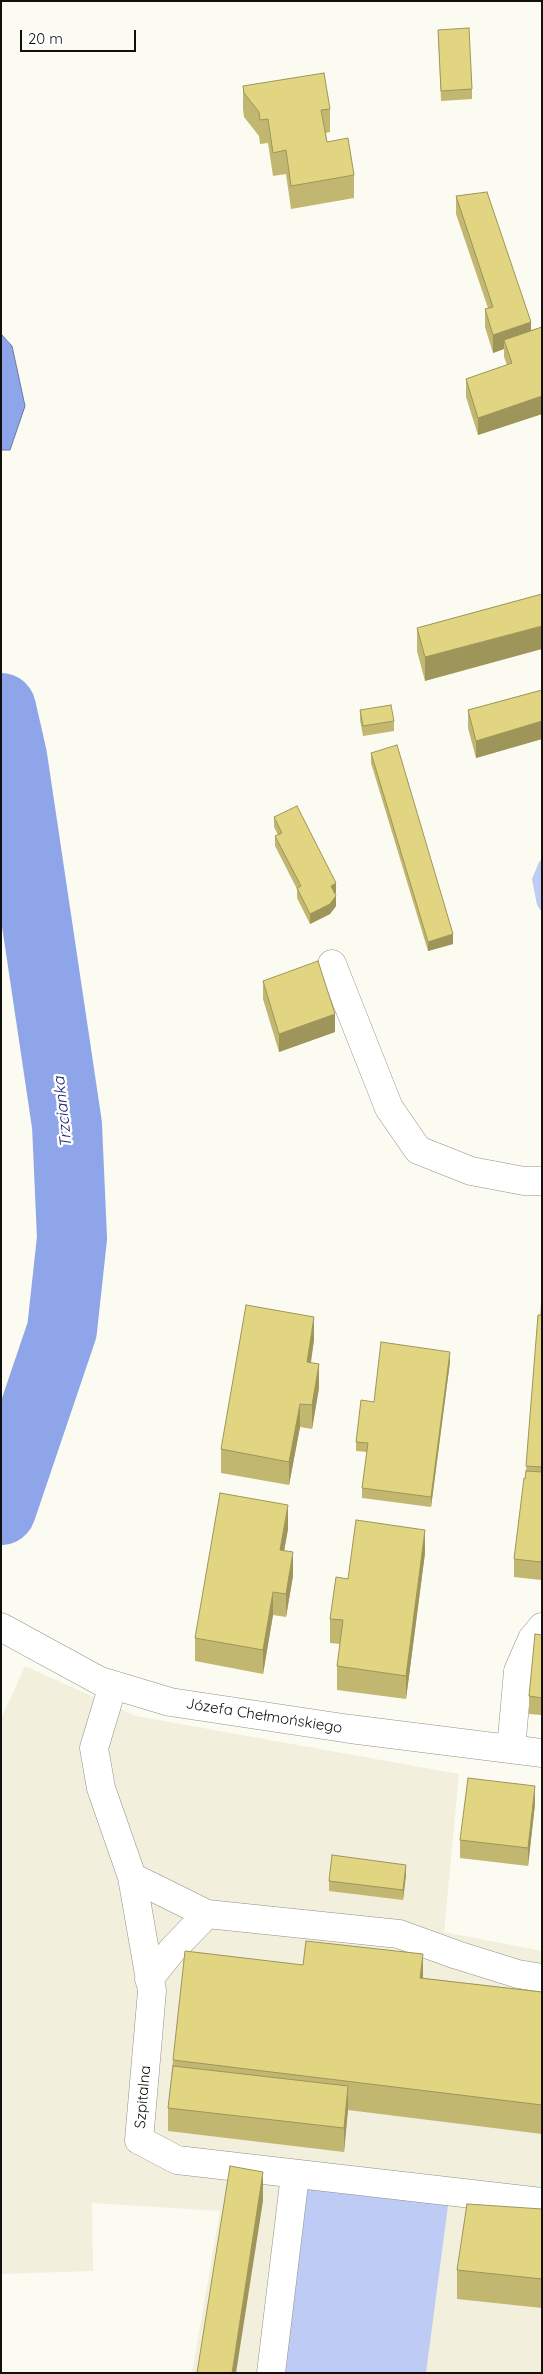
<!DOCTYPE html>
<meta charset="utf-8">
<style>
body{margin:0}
#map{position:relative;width:543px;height:2374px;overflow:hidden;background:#fcfbf1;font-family:Quicksand,sans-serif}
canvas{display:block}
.frame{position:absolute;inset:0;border:2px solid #10100c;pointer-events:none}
.scale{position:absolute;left:20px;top:30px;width:116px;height:22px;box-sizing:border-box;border:2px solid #10100c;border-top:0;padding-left:6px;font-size:15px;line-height:18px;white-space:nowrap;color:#10100c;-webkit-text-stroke:4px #fff;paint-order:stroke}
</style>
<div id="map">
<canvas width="543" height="2374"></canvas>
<div class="frame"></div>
<div class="scale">20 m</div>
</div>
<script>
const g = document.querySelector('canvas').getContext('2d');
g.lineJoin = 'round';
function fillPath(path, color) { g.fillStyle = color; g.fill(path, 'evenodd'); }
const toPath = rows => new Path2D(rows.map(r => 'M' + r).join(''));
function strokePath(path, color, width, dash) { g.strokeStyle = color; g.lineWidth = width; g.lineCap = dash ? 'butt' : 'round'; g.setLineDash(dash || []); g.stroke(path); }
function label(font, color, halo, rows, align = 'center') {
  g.font = font + ' Quicksand,sans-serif'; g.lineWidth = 5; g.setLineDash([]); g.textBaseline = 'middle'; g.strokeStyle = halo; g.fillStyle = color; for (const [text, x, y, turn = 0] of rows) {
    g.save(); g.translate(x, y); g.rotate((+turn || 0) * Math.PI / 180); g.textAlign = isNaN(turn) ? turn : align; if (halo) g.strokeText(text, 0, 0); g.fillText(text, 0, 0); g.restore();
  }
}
fillPath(toPath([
 [25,1666,136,1716,459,1774,444,1932,542,1951,542,2373,192,2373,220,2211,92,2203,93,2271,1,2274,1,1719]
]), '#f2efdd');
fillPath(toPath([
 [542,860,542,912,537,905,532,879,539,862],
 [307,2185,449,2198,426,2373,284,2373]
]), '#beccf5');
const water = toPath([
 [1,334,12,346,25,406,10,450,1,450,1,334]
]);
fillPath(water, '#8fa5ea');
strokePath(water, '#6978a7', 1);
strokePath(toPath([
 [1,708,12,756,67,1125,72,1238,62,1330,1,1510]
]), '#8fa5ea', 70);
const minor = toPath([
 [332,964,389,1108,418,1150,471,1171,524,1181,542,1181],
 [1,1627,100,1681,170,1702,350,1729,542,1753],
 [113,1685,94,1748,101,1788,132,1877,152,1991,139,2140,177,2160,542,2202],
 [511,1749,518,1671,532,1639,542,1627],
 [132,1877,207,1914,399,1934,457,1955,518,1974,542,1978],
 [149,1979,173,1949,207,1914],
 [271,2373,295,2175]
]);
strokePath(minor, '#919087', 29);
strokePath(minor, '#fff', 28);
fillPath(toPath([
 [438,30,472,89,472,99,441,101],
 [243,86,330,109,330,132,326,133,327,142,354,175,354,198,291,209,286,174,273,176,268,143,260,144,259,136,244,117,243,109],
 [456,196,531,330,542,327,542,414,478,435,466,397,466,379,507,365,504,357,504,349,493,353,485,327,485,309,488,308,456,214],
 [542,594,425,681,417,651,417,628],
 [542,690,542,739,476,758,468,728,468,710],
 [360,710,394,721,394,731,363,736,360,720],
 [371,753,453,944,428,951,371,763],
 [274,817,336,893,335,894,336,906,330,914,310,924,297,898,297,889,275,846,275,836,278,835,274,827],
 [263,981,335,1032,279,1052,263,999],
 [542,1289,542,1573,541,1580,514,1577,514,1559,526,1471,541,1315],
 [314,1340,311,1363,319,1388,312,1429,300,1427,289,1485,221,1473,221,1449],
 [450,1362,431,1507,362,1498,362,1488,367,1452,356,1451,356,1442,374,1402],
 [288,1529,284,1551,293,1576,286,1617,273,1615,263,1674,195,1661,195,1638],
 [425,1553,406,1699,337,1690,337,1666,340,1644,330,1643,330,1619,348,1579],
 [542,1635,542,1715,529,1714,529,1696],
 [535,1804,528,1866,460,1858,460,1840],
 [406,1875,403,1900,329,1891,329,1881],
 [423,1978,542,1992,542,2134,348,2110,344,2152,168,2131,168,2108,173,2060],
 [542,2209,542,2308,457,2299,457,2270]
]), '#c2b770');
fillPath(toPath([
 [531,322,531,340,504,340,504,349,493,353,493,335],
 [542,396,542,414,478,435,478,418],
 [542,626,542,649,425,681,425,657],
 [542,721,542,739,476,758,476,741],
 [336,883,336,893,331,896,331,886],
 [336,896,336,906,330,914,310,924,310,914],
 [453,934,453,944,428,951,428,942],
 [335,1014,335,1032,279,1052,279,1034],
 [314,1317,314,1340,307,1385,307,1362],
 [450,1352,450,1362,431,1507,431,1497],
 [319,1364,319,1388,312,1429,312,1405],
 [300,1404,300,1427,289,1485,289,1462],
 [288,1505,288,1529,280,1574,280,1550],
 [425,1530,425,1553,406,1699,406,1676],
 [293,1552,293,1576,286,1617,286,1594],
 [542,1555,542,1573,541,1580,541,1562],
 [273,1592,273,1615,263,1674,263,1650],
 [535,1786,535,1804,528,1866,528,1848],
 [406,1865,406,1875,403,1900,403,1890],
 [423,1954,423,1983,420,1978],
 [348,2086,348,2109,344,2152,344,2128],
 [263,2172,263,2201,236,2373,232,2373]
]), '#9e955b');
const building = toPath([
 [469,28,472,89,441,91,438,30,469,28],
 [324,73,330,109,321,110,327,142,348,138,354,175,291,186,286,150,273,153,268,119,260,120,259,112,244,93,243,86,324,73],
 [487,192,531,322,493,335,485,309,493,307,456,196,487,192],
 [542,327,542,396,478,418,466,379,512,363,504,340,542,327],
 [542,594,542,626,425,657,417,628,542,594],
 [542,690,542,721,476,741,468,710,542,690],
 [391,705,394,721,363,726,360,710,391,705],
 [397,745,453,934,428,942,371,753,397,745],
 [297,806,336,883,331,886,336,896,330,904,310,914,297,888,301,886,275,836,282,833,274,817,297,806],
 [318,961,335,1014,279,1034,263,981,318,961],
 [542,1289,542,1467,526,1466,538,1315,541,1315,542,1289],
 [246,1305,314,1317,307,1362,319,1364,312,1405,300,1404,289,1462,221,1449,246,1305],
 [381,1342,450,1352,431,1497,362,1488,368,1443,356,1442,361,1400,374,1402,381,1342],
 [526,1471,542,1472,542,1555,541,1562,514,1559,524,1478,525,1479,526,1471],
 [220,1493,288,1505,280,1550,293,1552,286,1594,273,1592,263,1650,195,1638,220,1493],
 [356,1520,425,1530,406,1676,337,1666,343,1620,330,1619,336,1577,348,1579,356,1520],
 [535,1634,542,1635,542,1698,529,1696,535,1634],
 [468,1778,535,1786,528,1848,460,1840,468,1778],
 [332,1855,406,1865,403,1890,329,1881,332,1855],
 [306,1941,423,1954,420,1978,542,1992,542,2105,173,2060,185,1951,303,1965,306,1941],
 [173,2066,348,2086,344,2128,168,2108,173,2066],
 [230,2166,263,2172,232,2373,197,2373,230,2166],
 [467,2204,542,2209,542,2279,457,2270,467,2204]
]);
fillPath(building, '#e1d582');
strokePath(building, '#9e955b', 1);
label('15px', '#10100c', '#fff', [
 ["Józefa Chełmońskiego",264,1716,9],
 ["Szpitalna",143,2097,-85]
]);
label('italic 16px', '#182271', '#fff', [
 ["Trzcianka",63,1112,-96]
]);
</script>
